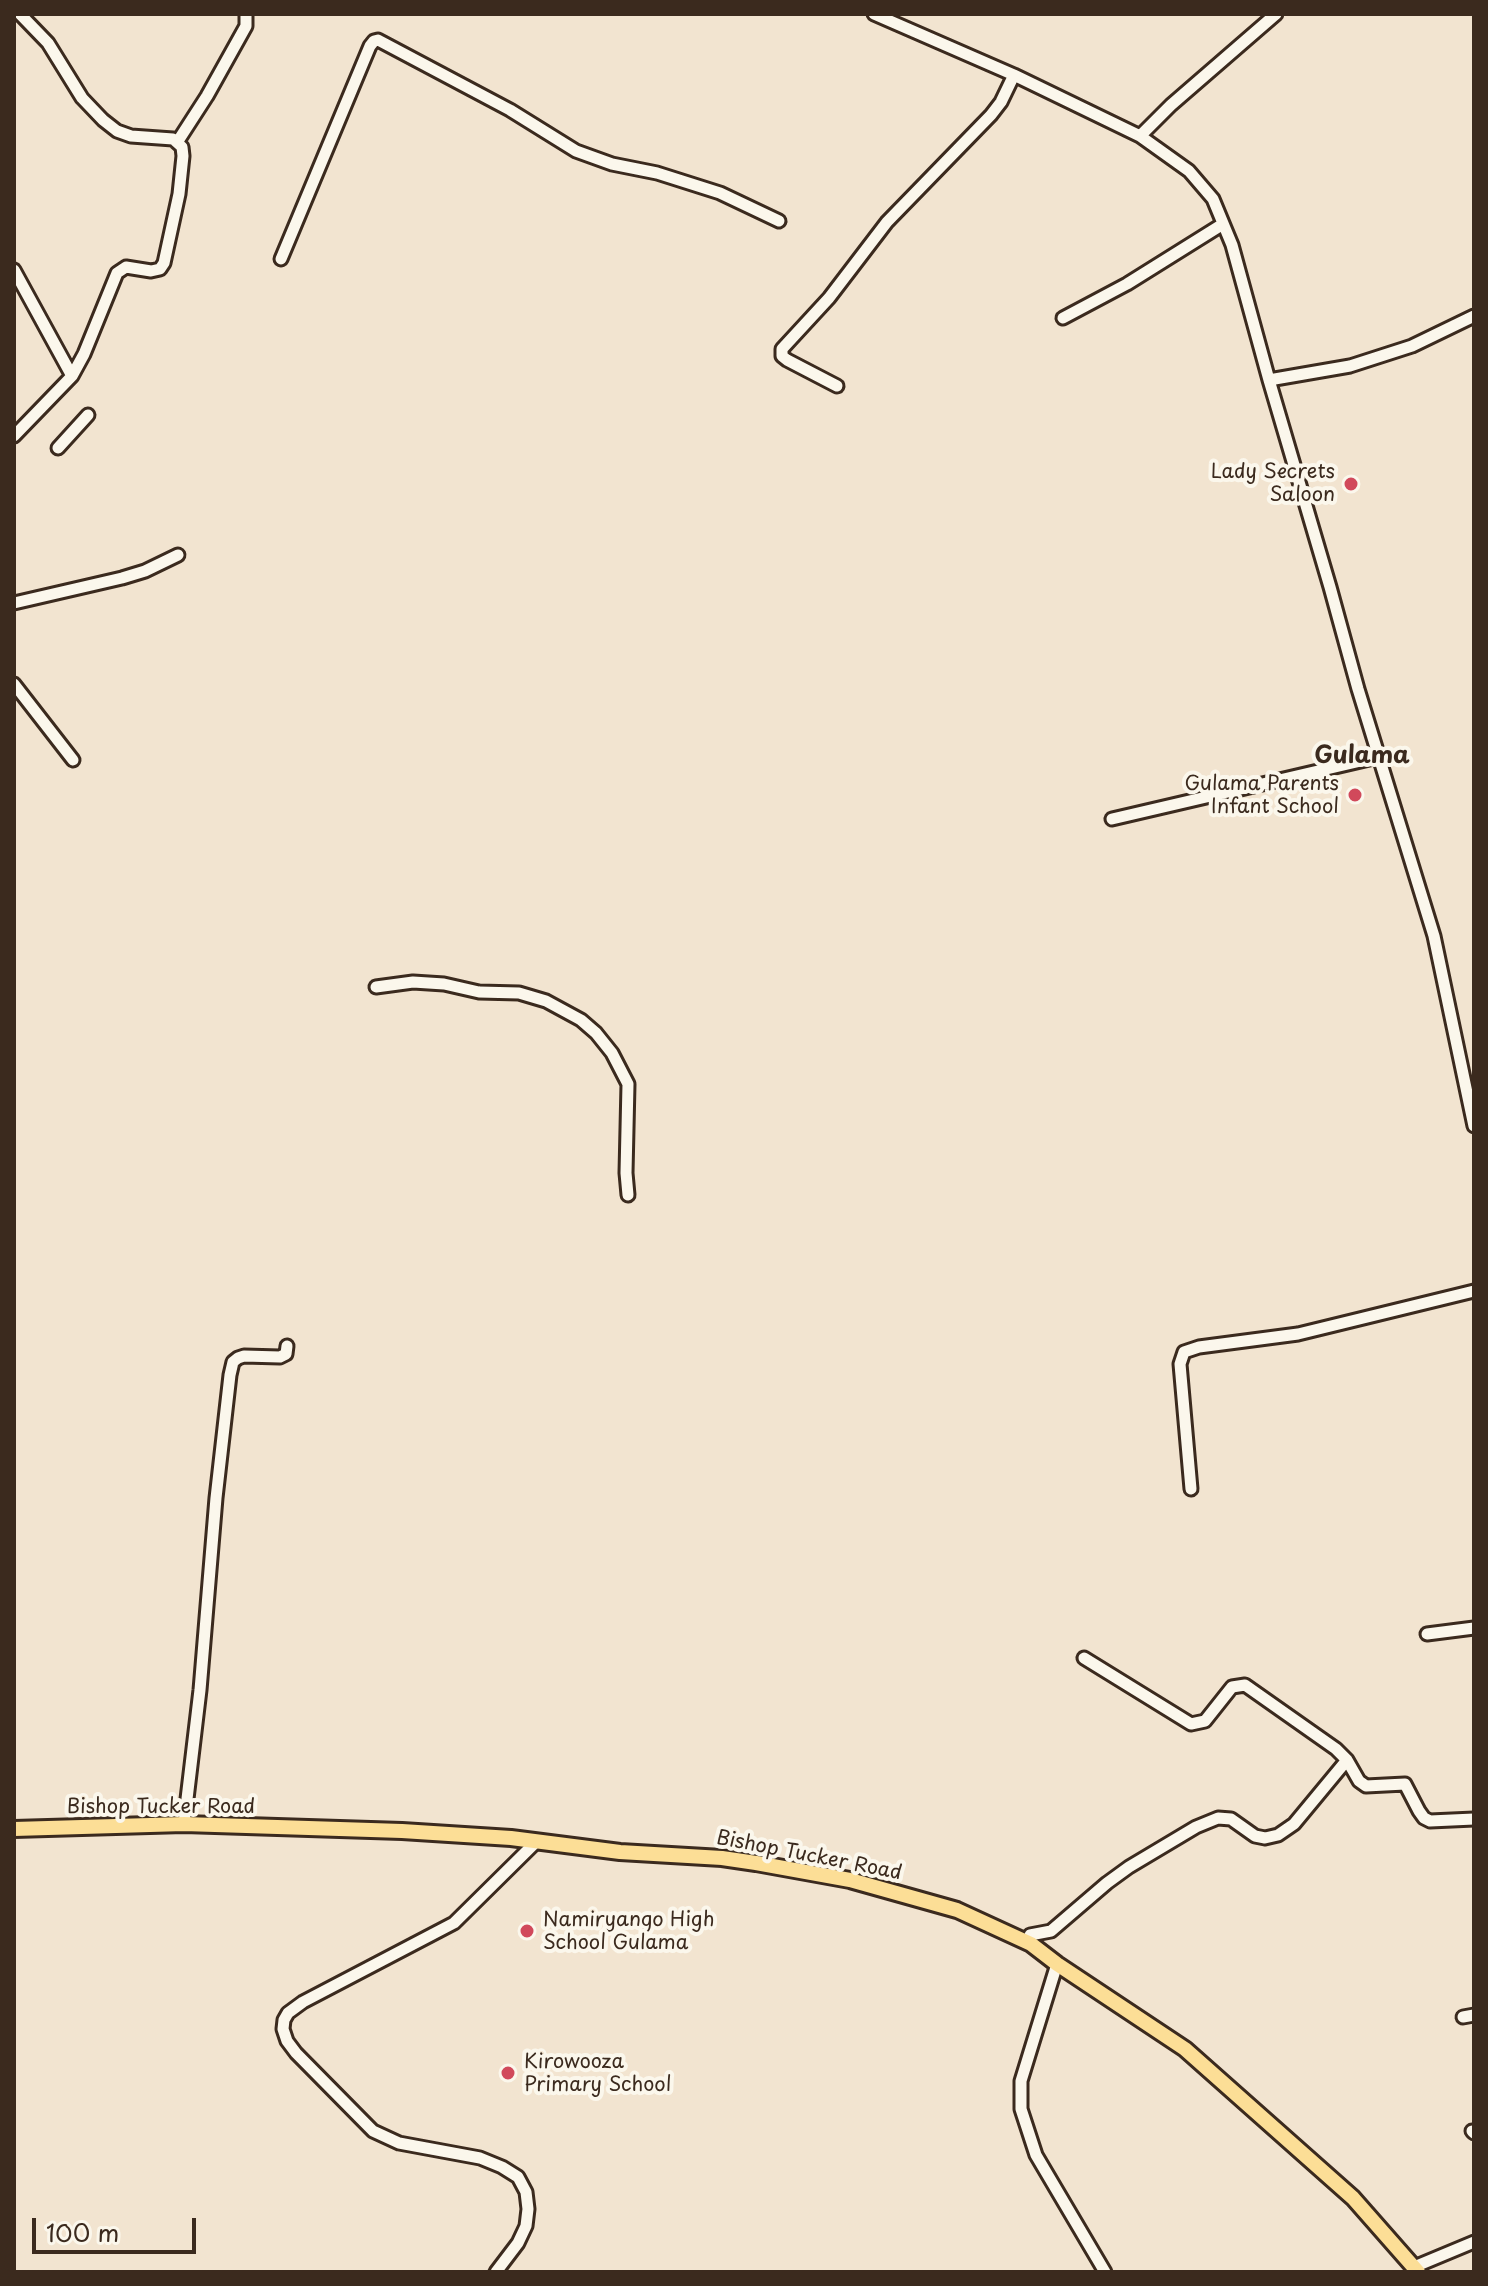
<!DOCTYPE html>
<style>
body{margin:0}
#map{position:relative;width:1488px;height:2286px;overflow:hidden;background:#f2e4d0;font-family:"Playpen Sans",sans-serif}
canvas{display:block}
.frame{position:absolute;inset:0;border:16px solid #3b2a1e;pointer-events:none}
.scale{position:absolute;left:32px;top:2218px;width:164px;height:36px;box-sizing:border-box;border:4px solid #3b2a1e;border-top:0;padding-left:10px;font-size:24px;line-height:28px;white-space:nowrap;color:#3b2a1e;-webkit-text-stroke:6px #fbf7ec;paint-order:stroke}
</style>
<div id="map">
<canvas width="1488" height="2286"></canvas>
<div class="frame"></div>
<div class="scale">100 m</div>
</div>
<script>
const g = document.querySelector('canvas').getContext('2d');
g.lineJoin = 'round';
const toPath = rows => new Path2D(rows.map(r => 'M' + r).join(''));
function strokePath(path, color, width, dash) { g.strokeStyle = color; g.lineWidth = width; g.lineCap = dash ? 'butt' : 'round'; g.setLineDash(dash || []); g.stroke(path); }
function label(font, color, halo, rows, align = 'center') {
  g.font = font + ' "Playpen Sans",sans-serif'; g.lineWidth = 8; g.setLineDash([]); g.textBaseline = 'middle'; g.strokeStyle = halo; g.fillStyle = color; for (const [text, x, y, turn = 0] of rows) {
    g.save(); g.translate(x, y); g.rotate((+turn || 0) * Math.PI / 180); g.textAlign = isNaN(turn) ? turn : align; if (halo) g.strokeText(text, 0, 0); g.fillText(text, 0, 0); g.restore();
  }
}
const minor = toPath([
 [874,14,1014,75,1140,136,1189,171,1213,199,1232,245,1269,380,1330,587,1358,689,1434,936,1474,1126],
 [1140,136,1171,105,1276,14],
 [178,141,207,96,246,26,246,14],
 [281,259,370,46,374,41,378,40,510,110,576,151,612,164,657,173,720,193,779,221],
 [14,270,72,376],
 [1063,318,1127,284,1223,224],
 [1269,380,1350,366,1412,346,1474,316],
 [837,386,787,360,782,356,782,349,829,298,887,222,991,115,1001,102,1014,75],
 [14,436,72,376,84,354,117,273,126,267,151,271,160,269,164,263,179,194,183,156,182,147,173,139,131,136,117,131,103,120,82,98,48,43,20,14],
 [58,448,88,415],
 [14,603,122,578,145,571,178,555],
 [14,684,73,760],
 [1112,819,1378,757],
 [376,987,413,982,444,984,479,992,519,993,546,1001,581,1020,596,1033,612,1053,628,1084,626,1173,628,1195],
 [1191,1489,1180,1364,1184,1352,1199,1347,1298,1334,1474,1291],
 [1427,1634,1474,1628],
 [1084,1658,1191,1724,1205,1721,1232,1687,1245,1685,1336,1749,1347,1760,1359,1781,1366,1786,1405,1784,1419,1811,1424,1818,1430,1821,1474,1819],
 [184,1824,200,1690,216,1498,230,1375,233,1362,238,1358,244,1356,280,1357,286,1354,287,1346],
 [1030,1935,1051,1931,1107,1883,1129,1867,1196,1827,1218,1818,1231,1819,1255,1836,1265,1838,1278,1835,1294,1824,1347,1760],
 [1057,1964,1021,2081,1021,2109,1036,2155,1105,2272],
 [1463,2017,1474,2015],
 [1472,2131,1474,2133],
 [1414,2267,1474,2242],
 [496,2272,518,2243,526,2226,528,2209,526,2192,518,2177,502,2167,480,2158,399,2143,373,2131,296,2053,287,2041,283,2029,284,2020,288,2013,303,2002,454,1923,537,1841]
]);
const major = toPath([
 [14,1829,184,1824,402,1831,511,1838,620,1852,722,1858,756,1863,850,1880,957,1910,1031,1944,1057,1964,1185,2049,1353,2198,1418,2272]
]);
strokePath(minor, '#3b2a1e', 17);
strokePath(major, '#3b2a1e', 20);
strokePath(minor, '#fbf7ec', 11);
strokePath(major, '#fcde96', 14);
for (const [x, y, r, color] of [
 [1351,484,8,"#d1495b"],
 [1355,795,8,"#d1495b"],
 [527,1931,8,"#d1495b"],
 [508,2073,8,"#d1495b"]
]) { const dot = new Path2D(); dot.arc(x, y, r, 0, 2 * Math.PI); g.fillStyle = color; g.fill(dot); strokePath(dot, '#fbf7ec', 3); }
label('20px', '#3b2a1e', '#fbf7ec', [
 ["Lady Secrets",1335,472],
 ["Saloon",1335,495],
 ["Gulama Parents",1339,784],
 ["Infant School",1339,807],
 ["Namiryango High",543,1920,"left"],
 ["School Gulama",543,1943,"left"],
 ["Kirowooza",524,2062,"left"],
 ["Primary School",524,2085,"left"]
], 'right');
label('20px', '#3b2a1e', '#fbf7ec', [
 ["Bishop Tucker Road",161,1807],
 ["Bishop Tucker Road",809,1856,11]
]);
label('bold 24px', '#3b2a1e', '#fbf7ec', [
 ["Gulama",1362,756]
]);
</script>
